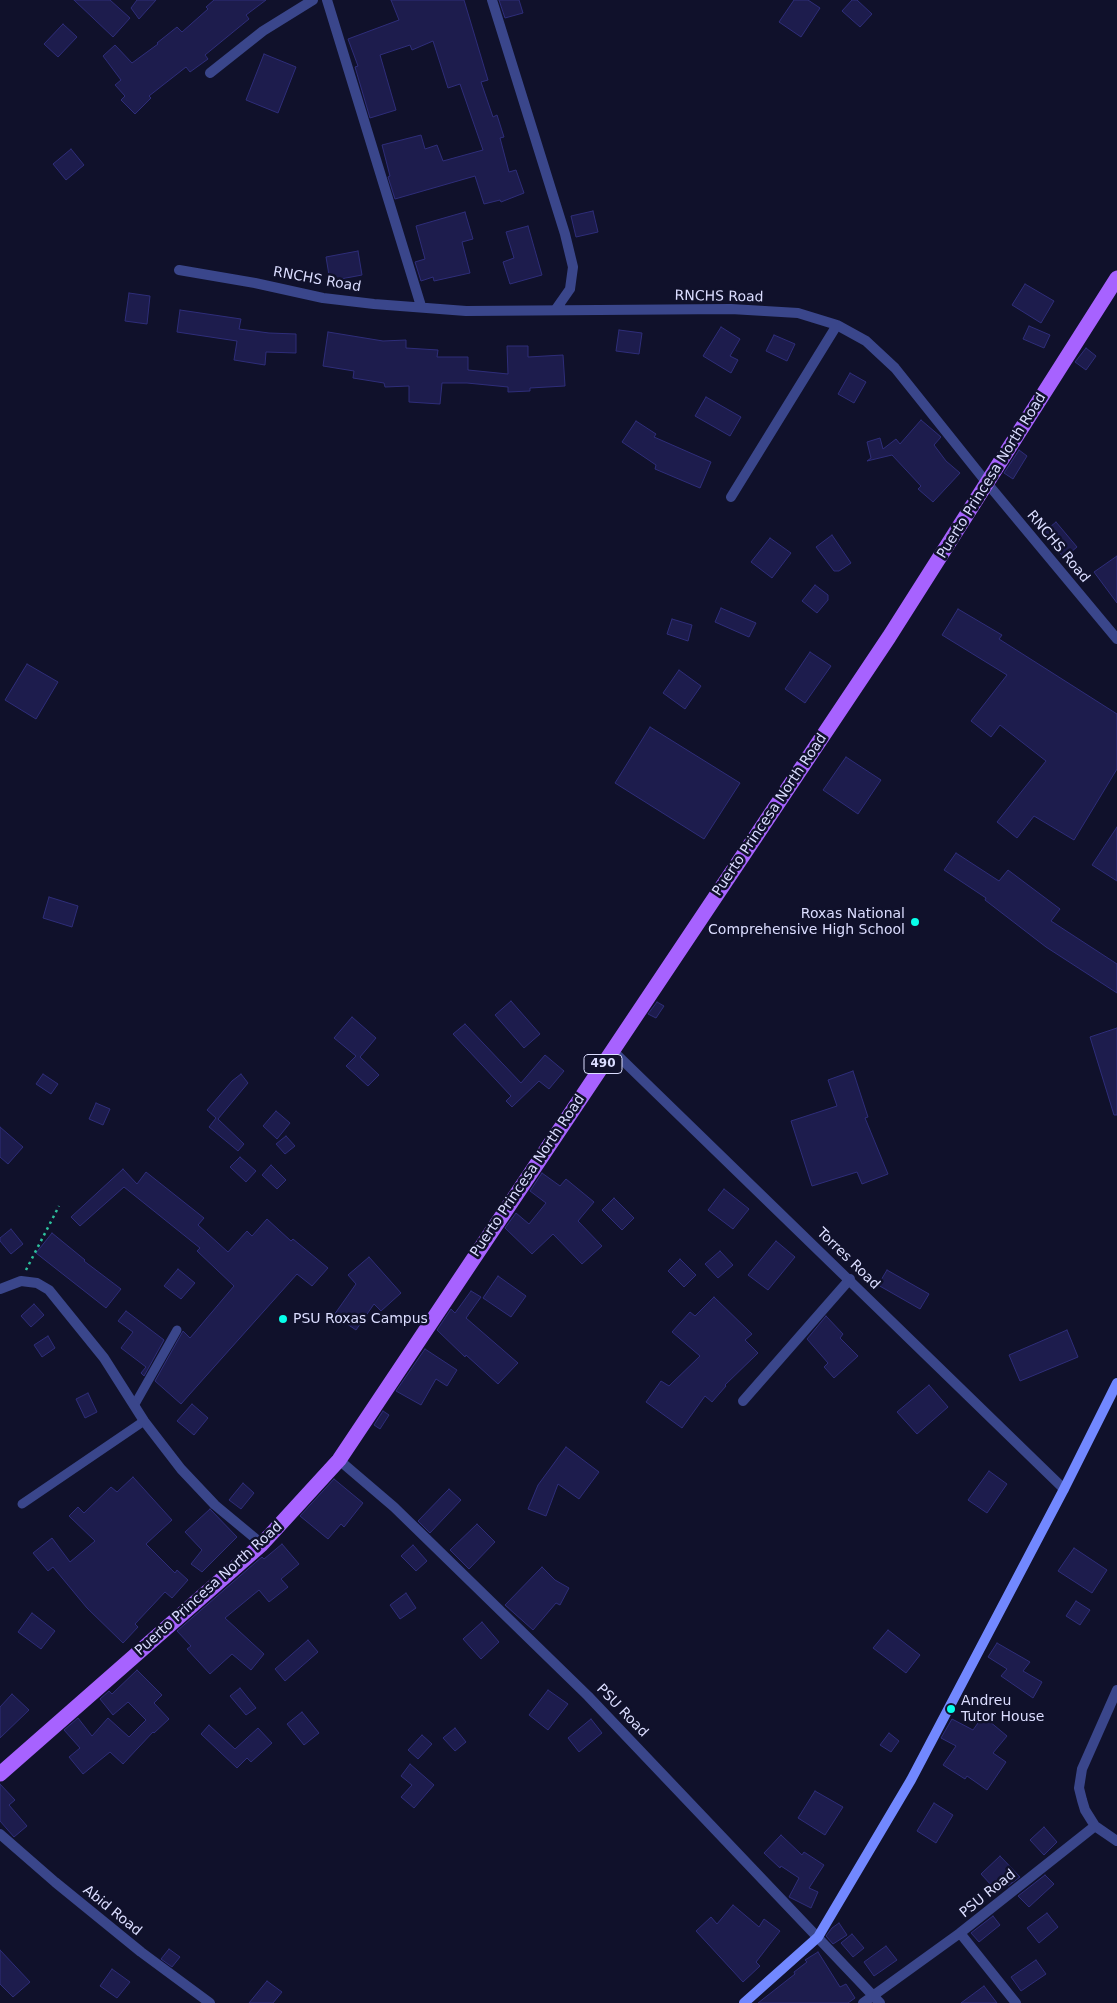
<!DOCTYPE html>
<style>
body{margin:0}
canvas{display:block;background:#10112b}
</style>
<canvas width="1117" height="2003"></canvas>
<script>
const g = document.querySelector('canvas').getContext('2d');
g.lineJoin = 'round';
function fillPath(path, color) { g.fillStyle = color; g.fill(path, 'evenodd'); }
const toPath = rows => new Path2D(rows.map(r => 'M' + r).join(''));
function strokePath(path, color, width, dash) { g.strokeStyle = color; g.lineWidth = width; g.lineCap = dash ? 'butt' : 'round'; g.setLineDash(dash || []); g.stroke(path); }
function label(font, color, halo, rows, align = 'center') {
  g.font = font + ' "DejaVu Sans",sans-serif'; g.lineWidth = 5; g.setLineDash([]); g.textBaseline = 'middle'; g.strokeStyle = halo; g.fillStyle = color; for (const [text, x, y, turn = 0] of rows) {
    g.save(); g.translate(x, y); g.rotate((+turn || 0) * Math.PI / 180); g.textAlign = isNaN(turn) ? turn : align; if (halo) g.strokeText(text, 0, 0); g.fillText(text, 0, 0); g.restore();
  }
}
const building = toPath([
 [74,0,110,0,130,18,113,37,74,0],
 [137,0,156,0,139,19,131,8,137,0],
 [214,0,266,0,246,15,249,19,205,55,208,59,190,72,186,67,149,96,151,98,135,114,121,100,125,96,115,85,121,80,103,56,115,45,132,63,158,44,157,43,177,27,182,32,208,9,206,7,214,0],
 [391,0,464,0,488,80,481,82,493,117,497,115,504,137,500,138,509,172,516,170,524,193,501,202,500,200,484,204,475,176,395,199,388,177,390,176,382,145,421,135,425,149,437,145,443,161,483,150,460,84,448,88,433,41,412,50,410,45,380,55,396,110,370,118,355,67,358,66,348,39,399,20,391,0],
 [499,0,519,0,523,13,505,18,499,0],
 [794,0,808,0,820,8,801,37,779,22,794,0],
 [852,0,857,0,872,14,860,27,842,11,852,0],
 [63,24,77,37,58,57,44,44,63,24],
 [264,54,296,67,278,113,246,100,264,54],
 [71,149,84,165,66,180,53,164,71,149],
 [593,211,598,232,576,237,571,216,593,211],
 [465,212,473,239,462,242,470,273,434,281,433,277,421,281,415,262,425,259,416,226,465,212],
 [528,226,542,275,510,284,503,262,514,258,506,232,528,226],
 [358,251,362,275,330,281,326,257,358,251],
 [1025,284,1054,301,1041,323,1012,305,1025,284],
 [129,293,150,296,147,324,125,321,129,293],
 [180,310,241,319,239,329,269,333,296,334,296,353,266,352,265,365,234,360,237,341,177,332,180,310],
 [1029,326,1050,335,1044,348,1023,339,1029,326],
 [721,327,740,339,730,356,738,360,731,373,703,356,721,327],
 [619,330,642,333,639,354,616,351,619,330],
 [328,332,383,341,406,340,406,348,438,350,437,357,468,357,468,370,508,374,507,346,528,346,528,357,563,355,565,386,530,388,530,391,508,392,508,387,467,383,442,383,440,404,409,402,409,386,385,387,384,383,353,378,354,371,323,366,328,332],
 [774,335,795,344,787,361,766,351,774,335],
 [1086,348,1096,356,1086,370,1075,362,1086,348],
 [850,373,866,382,854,403,838,394,850,373],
 [706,397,741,417,730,436,695,416,706,397],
 [921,420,941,437,934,445,946,461,960,473,933,502,918,489,921,486,892,455,867,461,871,458,867,442,880,438,883,449,896,439,900,444,921,420],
 [636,421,656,434,654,437,711,462,700,488,655,469,656,465,622,442,636,421],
 [1019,450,1027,456,1013,479,1004,473,1019,450],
 [1056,522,1077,547,1064,558,1044,532,1056,522],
 [832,535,851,563,839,571,834,571,816,547,832,535],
 [770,538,791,553,772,578,751,562,770,538],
 [1117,556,1117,603,1094,572,1117,556],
 [815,585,828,595,828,600,817,613,802,601,815,585],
 [721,608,756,623,749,637,715,622,721,608],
 [958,609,1002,635,999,639,1117,714,1117,769,1074,840,1034,816,1017,838,997,822,1046,761,1000,725,991,737,971,721,1007,675,942,635,958,609],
 [672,619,692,625,688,641,667,634,672,619],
 [810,652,831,666,805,703,785,689,810,652],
 [27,664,58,682,36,719,5,700,27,664],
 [679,670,701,686,685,709,663,693,679,670],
 [650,727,740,783,704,839,615,783,650,727],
 [846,757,881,780,858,814,823,790,846,757],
 [1117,827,1117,881,1092,865,1117,827],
 [956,853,999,881,1008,870,1060,909,1051,921,1117,964,1117,993,1046,947,985,900,986,898,944,870,956,853],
 [49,897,78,906,72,927,43,918,49,897],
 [511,1001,540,1034,524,1048,495,1015,511,1001],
 [657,1002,664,1006,656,1018,648,1014,657,1002],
 [352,1017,376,1038,360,1057,379,1075,368,1086,346,1066,356,1056,334,1038,352,1017],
 [465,1024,521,1083,545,1055,564,1071,549,1089,539,1081,512,1107,506,1101,511,1096,453,1034,465,1024],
 [1117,1028,1117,1115,1114,1115,1090,1037,1117,1028],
 [853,1071,868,1117,865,1118,888,1174,862,1184,857,1172,812,1186,791,1121,837,1106,828,1080,853,1071],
 [43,1074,58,1084,51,1094,36,1084,43,1074],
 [241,1074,248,1083,218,1119,244,1144,238,1151,209,1127,216,1118,207,1110,232,1081,241,1074],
 [96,1103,110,1109,103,1125,89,1119,96,1103],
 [276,1111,290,1123,277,1139,263,1126,276,1111],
 [0,1127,23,1147,8,1164,0,1157,0,1127],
 [286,1136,295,1146,285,1154,276,1144,286,1136],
 [240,1157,256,1171,246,1182,230,1167,240,1157],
 [271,1165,286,1180,277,1189,262,1175,271,1165],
 [123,1169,137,1184,146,1172,204,1218,198,1225,228,1252,247,1231,252,1236,267,1219,291,1241,293,1239,328,1268,312,1286,297,1274,181,1404,155,1381,183,1331,190,1338,234,1286,197,1251,200,1248,124,1187,80,1226,71,1217,123,1169],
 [542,1173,560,1186,566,1179,594,1202,578,1221,602,1246,582,1264,553,1234,532,1254,505,1228,516,1213,529,1224,546,1203,530,1191,542,1173],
 [724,1189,749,1209,733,1229,708,1210,724,1189],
 [614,1198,634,1218,622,1230,602,1210,614,1198],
 [11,1229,23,1244,11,1254,0,1241,0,1238,11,1229],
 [52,1233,85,1260,84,1261,121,1289,106,1308,36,1253,52,1233],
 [776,1241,795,1257,768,1290,748,1275,776,1241],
 [720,1251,733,1265,718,1278,705,1264,720,1251],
 [369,1257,401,1293,381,1311,374,1304,356,1330,334,1315,356,1284,348,1275,369,1257],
 [680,1259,696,1275,684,1287,668,1271,680,1259],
 [178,1269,195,1283,181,1299,164,1286,178,1269],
 [887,1270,929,1294,920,1309,878,1285,887,1270],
 [498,1276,526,1296,511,1317,483,1298,498,1276],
 [471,1291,481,1297,466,1318,518,1363,498,1384,466,1355,465,1357,437,1330,451,1309,455,1313,471,1291],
 [714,1297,752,1334,745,1340,758,1353,725,1385,726,1386,712,1402,705,1396,682,1428,646,1402,661,1381,669,1386,700,1356,672,1332,690,1312,695,1316,714,1297],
 [34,1304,44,1315,31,1327,21,1316,34,1304],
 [126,1311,164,1340,144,1376,141,1373,146,1367,121,1348,133,1332,118,1321,126,1311],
 [826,1316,843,1334,840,1338,858,1356,834,1378,824,1367,828,1363,807,1339,826,1316],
 [1067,1330,1078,1357,1020,1381,1009,1355,1067,1330],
 [48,1336,55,1348,42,1357,34,1345,48,1336],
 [425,1349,457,1370,447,1386,436,1379,421,1405,396,1391,425,1349],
 [929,1385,948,1407,917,1434,897,1412,929,1385],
 [88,1393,97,1412,85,1418,76,1399,88,1393],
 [192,1404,208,1418,194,1435,177,1421,192,1404],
 [383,1411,389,1415,380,1429,374,1425,383,1411],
 [566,1447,599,1472,579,1499,558,1484,546,1516,528,1509,538,1485,566,1447],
 [989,1471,1007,1484,987,1513,968,1500,989,1471],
 [133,1477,172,1520,146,1544,175,1573,177,1570,188,1580,172,1598,165,1592,135,1624,138,1627,123,1643,87,1608,53,1567,48,1571,33,1553,52,1538,70,1562,95,1541,69,1516,78,1507,84,1513,111,1487,117,1492,133,1477],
 [334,1479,363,1503,344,1527,341,1524,328,1539,300,1516,334,1479],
 [243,1483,254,1493,241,1509,229,1500,243,1483],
 [449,1489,461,1500,430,1533,418,1521,449,1489],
 [210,1509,237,1537,202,1572,191,1564,202,1550,185,1532,210,1509],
 [477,1524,495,1542,469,1569,450,1550,477,1524],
 [282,1544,299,1564,281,1579,288,1587,269,1602,259,1590,225,1618,264,1654,251,1670,232,1654,210,1674,187,1649,191,1646,177,1631,256,1562,262,1557,264,1559,282,1544],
 [413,1545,427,1561,416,1571,401,1556,413,1545],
 [1074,1548,1107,1570,1092,1593,1058,1571,1074,1548],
 [542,1567,555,1580,569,1588,560,1605,556,1603,533,1630,505,1605,542,1567],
 [406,1593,416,1608,400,1619,390,1605,406,1593],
 [1076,1601,1090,1610,1080,1625,1066,1616,1076,1601],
 [32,1613,55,1631,41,1649,18,1632,32,1613],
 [482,1622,499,1642,481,1659,463,1639,482,1622],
 [888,1630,920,1655,906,1673,873,1648,888,1630],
 [308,1640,318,1652,285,1681,275,1669,308,1640],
 [997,1643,1030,1662,1023,1671,1042,1682,1033,1698,1001,1676,1007,1669,988,1657,997,1643],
 [137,1670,162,1695,154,1703,169,1719,154,1733,153,1732,123,1764,110,1752,83,1774,69,1757,80,1748,64,1730,78,1718,92,1736,108,1718,129,1737,146,1720,128,1702,113,1715,100,1699,109,1691,112,1694,137,1670],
 [240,1688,256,1708,246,1715,230,1696,240,1688],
 [548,1690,568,1704,548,1730,529,1715,548,1690],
 [12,1694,29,1710,0,1738,0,1707,12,1694],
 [302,1712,319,1733,304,1745,287,1724,302,1712],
 [983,1716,1007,1736,993,1753,1006,1762,987,1790,967,1776,965,1779,943,1765,956,1746,941,1738,952,1719,973,1730,983,1716],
 [591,1719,602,1733,579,1752,568,1738,591,1719],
 [209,1725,235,1749,258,1728,272,1743,251,1762,247,1758,237,1768,201,1734,209,1725],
 [455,1728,466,1742,455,1751,443,1738,455,1728],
 [889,1733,899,1741,891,1752,880,1745,889,1733],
 [422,1735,432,1744,418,1759,408,1750,422,1735],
 [410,1764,434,1785,414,1808,401,1797,412,1785,401,1776,410,1764],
 [0,1784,15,1800,9,1805,27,1826,14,1837,0,1821,0,1784],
 [815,1791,843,1807,825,1835,798,1818,815,1791],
 [934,1803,953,1815,936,1843,917,1831,934,1803],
 [1044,1827,1057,1842,1044,1855,1030,1840,1044,1827],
 [781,1835,802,1855,804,1852,824,1865,809,1888,818,1892,811,1908,789,1897,799,1878,781,1866,780,1868,764,1853,781,1835],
 [1000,1856,1020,1877,1008,1886,1002,1879,993,1887,981,1874,1000,1856],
 [1045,1875,1054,1884,1029,1907,1018,1896,1045,1875],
 [733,1905,759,1927,764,1919,780,1931,756,1962,760,1966,743,1982,696,1931,711,1917,717,1924,733,1905],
 [1047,1913,1058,1927,1039,1943,1027,1928,1047,1913],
 [993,1916,1000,1925,979,1942,971,1933,993,1916],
 [839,1923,847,1935,833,1944,826,1936,832,1928,839,1923],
 [852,1934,864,1948,853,1957,841,1943,852,1934],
 [886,1946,897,1960,874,1976,864,1962,886,1946],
 [169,1949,180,1957,172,1967,161,1959,169,1949],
 [0,1950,30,1982,13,1997,0,1984,0,1950],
 [818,1952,840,1987,846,1984,855,1998,848,2003,758,2003,795,1974,794,1972,807,1962,805,1960,818,1952],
 [1036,1960,1046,1974,1021,1991,1011,1977,1036,1960],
 [112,1969,130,1982,117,1998,100,1986,112,1969],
 [267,1981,282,1992,273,2003,249,2003,267,1981],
 [984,1986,997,2003,961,2003,984,1986]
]);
fillPath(building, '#1d1c4d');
strokePath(building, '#2e2d79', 1);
strokePath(toPath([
 [26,1270,59,1206]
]), '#2dc19d', 2.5, [2.5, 4]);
strokePath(toPath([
 [135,1404,177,1330],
 [22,1504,144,1421]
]), '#3a468b', 9);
strokePath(toPath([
 [327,0,421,306],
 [492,0,565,234,573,267,570,289,556,309],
 [210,73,263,31,313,0],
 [179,270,255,283,323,298,374,304,466,311,731,309,798,313,837,325,866,341,895,368,987,483,1117,639],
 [731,497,837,325],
 [612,1050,1064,1489],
 [0,1289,21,1281,37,1283,49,1290,104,1358,144,1421,181,1469,215,1505,262,1544],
 [743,1401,850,1279],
 [339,1460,394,1507,588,1696,880,2003],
 [1095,1826,1085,1810,1082,1800,1079,1788,1082,1769,1117,1690],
 [0,1834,55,1882,141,1952,210,2003],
 [960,1933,1016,2003],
 [863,2003,960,1933,1095,1826,1117,1841]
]), '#3a468b', 10);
strokePath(toPath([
 [744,2003,818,1937,911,1780,1064,1489,1117,1383]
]), '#7288ff', 10);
strokePath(toPath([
 [0,1774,262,1544,339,1460,889,637,1117,278]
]), '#a762ff', 15);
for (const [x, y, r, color] of [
 [915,922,5,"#07ffea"],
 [283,1319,5,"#07ffea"],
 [951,1709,5,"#07ffea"]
]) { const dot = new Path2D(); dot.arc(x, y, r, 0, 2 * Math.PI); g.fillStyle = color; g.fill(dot); strokePath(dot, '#10112b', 2); }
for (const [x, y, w] of [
 [603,1064,38]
]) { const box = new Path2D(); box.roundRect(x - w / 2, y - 9.5, w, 19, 4); g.fillStyle = '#10112b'; g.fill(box); strokePath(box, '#dbddff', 1); }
label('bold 12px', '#dbddff', null, [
 ["490",603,1064]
]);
label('14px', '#dbddff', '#10112b', [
 ["RNCHS Road",317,280,10],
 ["RNCHS Road",719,297,1],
 ["Puerto Princesa North Road",992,476,-58],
 ["RNCHS Road",1058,547,50],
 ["Puerto Princesa North Road",770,815,-56],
 ["Puerto Princesa North Road",528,1176,-56],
 ["Torres Road",848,1259,44],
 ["Puerto Princesa North Road",209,1589,-42],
 ["PSU Road",622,1711,46],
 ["PSU Road",988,1894,-39],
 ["Abid Road",112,1911,39]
]);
label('14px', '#dbddff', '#10112b', [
 ["Roxas National",905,914,"right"],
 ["Comprehensive High School",905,930,"right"],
 ["PSU Roxas Campus",293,1319],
 ["Andreu",961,1701],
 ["Tutor House",961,1717]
], 'left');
</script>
